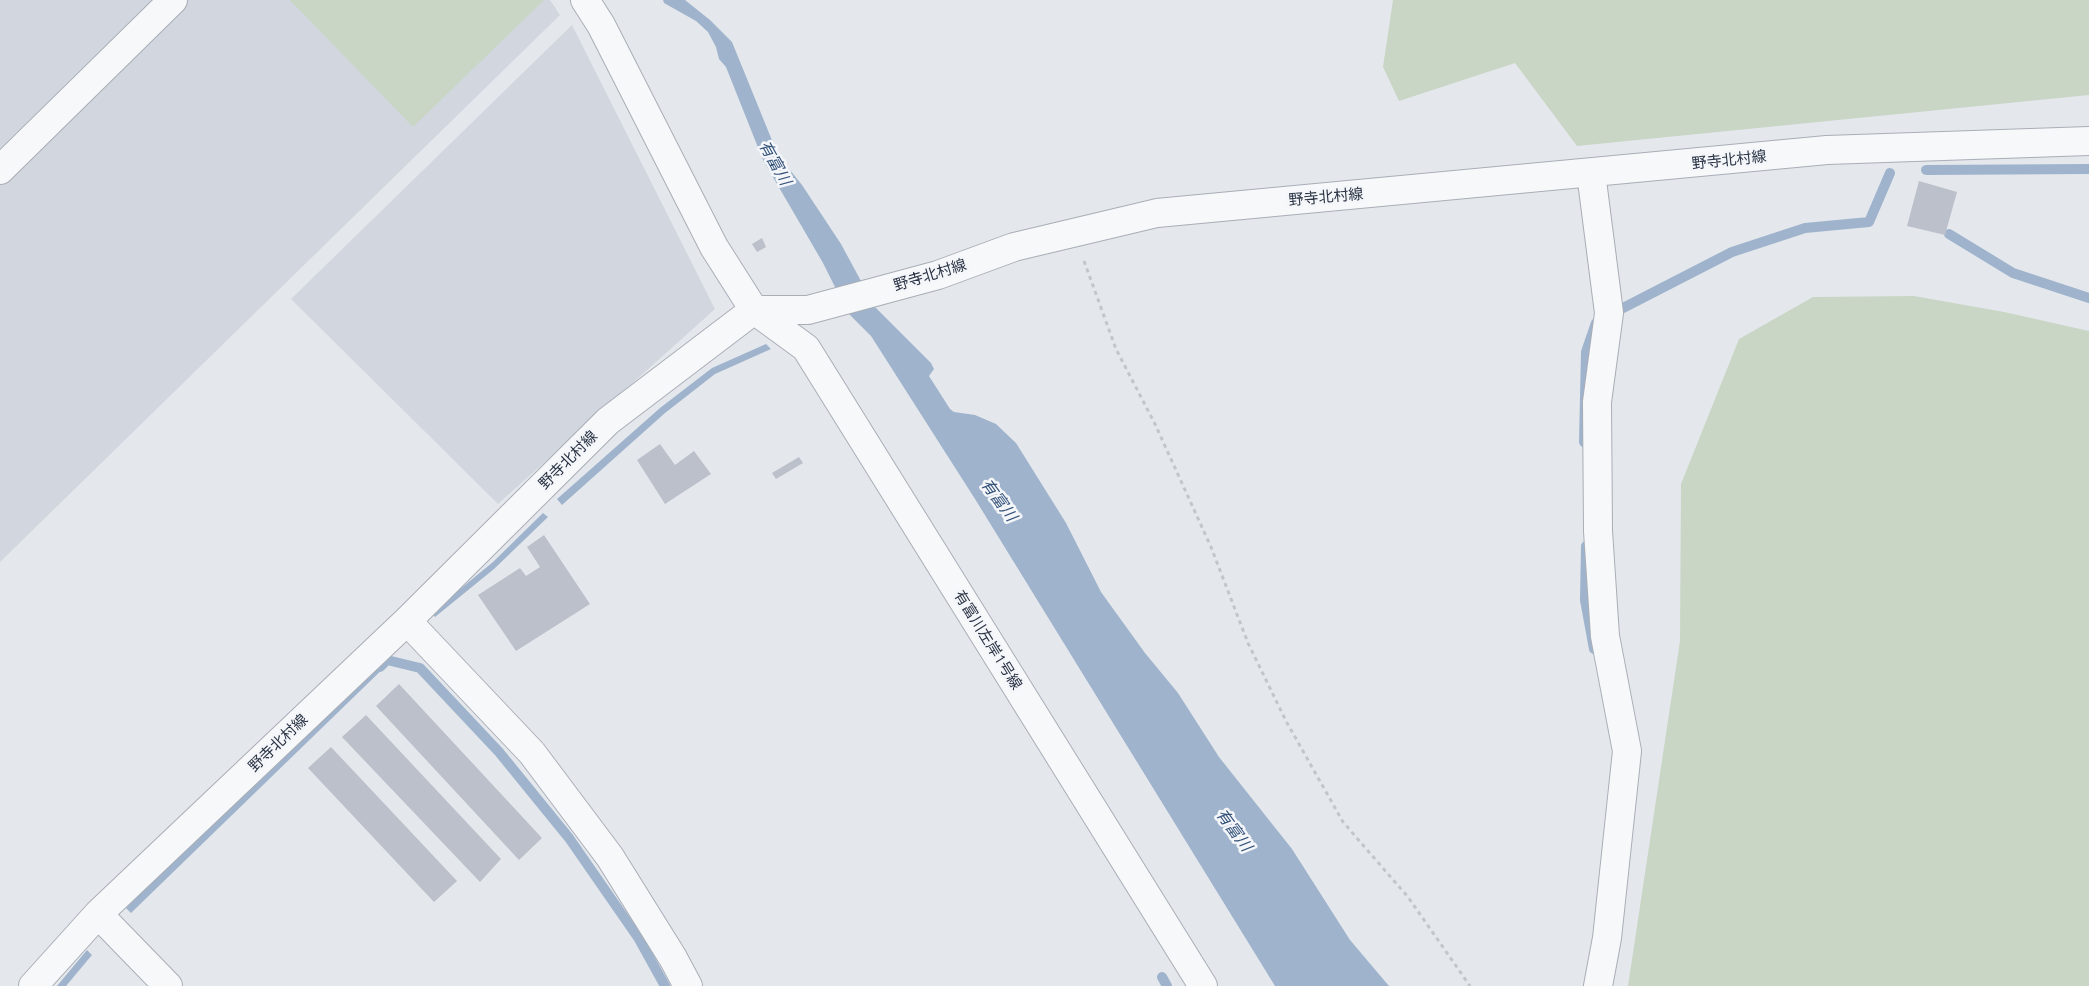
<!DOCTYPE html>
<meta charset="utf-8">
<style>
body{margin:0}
canvas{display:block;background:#e4e7ec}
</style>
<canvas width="2089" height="986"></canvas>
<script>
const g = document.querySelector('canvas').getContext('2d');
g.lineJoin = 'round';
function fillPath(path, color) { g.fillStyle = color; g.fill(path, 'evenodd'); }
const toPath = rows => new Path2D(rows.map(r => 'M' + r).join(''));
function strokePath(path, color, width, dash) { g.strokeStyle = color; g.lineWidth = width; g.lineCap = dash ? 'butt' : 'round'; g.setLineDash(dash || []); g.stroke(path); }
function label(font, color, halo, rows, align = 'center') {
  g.font = font + ' Ubuntu,"Noto Sans JP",sans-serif'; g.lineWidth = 5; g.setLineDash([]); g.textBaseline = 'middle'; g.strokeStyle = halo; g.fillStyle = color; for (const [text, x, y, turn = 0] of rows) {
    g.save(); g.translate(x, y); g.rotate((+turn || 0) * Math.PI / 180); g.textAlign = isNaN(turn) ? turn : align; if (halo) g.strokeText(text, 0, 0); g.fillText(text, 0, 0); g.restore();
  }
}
fillPath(toPath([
 [0,0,550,0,560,15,0,562],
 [572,25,715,309,498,504,291,299]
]), '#d2d6de');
fillPath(toPath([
 [290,0,544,0,413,127],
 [1393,0,2089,0,2089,95,1577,146,1515,63,1399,101,1383,67],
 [1914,296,2004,312,2089,331,2089,986,1628,986,1680,641,1681,484,1739,339,1813,297]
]), '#c9d6c5');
fillPath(toPath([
 [663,0,685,0,710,20,732,42,778,155,802,185,841,244,875,307,931,363,934,369,929,376,950,409,954,412,975,415,996,424,1016,443,1066,523,1101,592,1145,653,1178,693,1219,757,1292,849,1350,940,1389,986,1275,986,975,499,871,336,848,313,823,263,763,160,726,67,719,59,716,47,708,32,696,21,664,3],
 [766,344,771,349,715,374,665,413,562,505,557,499,660,408,712,368],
 [543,513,548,517,494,569,435,617,431,613,493,562],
 [387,655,392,660,131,913,126,908,289,747],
 [87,950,92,955,66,986,57,986]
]), '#9fb4cc');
strokePath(toPath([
 [1926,170,2089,169],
 [1949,234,2013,273,2089,298],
 [1623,308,1732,252,1805,228,1869,222,1890,173],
 [1584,442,1586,352,1596,323],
 [1586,546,1585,600,1594,649],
 [380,667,387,660,420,668,499,752,569,838,639,939,665,986],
 [1162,977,1167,986]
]), '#9fb4cc', 10);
fillPath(toPath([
 [1919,181,1957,192,1945,235,1907,226],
 [762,238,766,247,757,252,752,244],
 [660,444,675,465,694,451,711,474,665,504,637,460],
 [799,457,803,463,776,479,772,473],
 [544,535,590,604,516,651,478,595,520,568,526,576,540,567,527,547],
 [399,684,542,838,519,860,376,706],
 [366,715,501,859,480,882,342,737],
 [331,747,457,881,434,902,308,768]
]), '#bbc0ca');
const minor = toPath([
 [585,0,601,25,714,247,754,310,806,348,1203,986],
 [0,170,173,0],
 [1591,173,1609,313,1597,402,1598,531,1605,636,1627,751,1607,938,1598,986],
 [407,621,532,753,610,857,673,958,688,986],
 [98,914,168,986],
 [33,986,98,914,407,621,608,421,754,310,808,310,938,275,1014,247,1157,213,1827,150,2089,141]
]);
strokePath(minor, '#a9aeb7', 30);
strokePath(toPath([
 [1084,261,1116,349,1155,424,1211,547,1248,643,1286,721,1343,822,1408,897,1470,986]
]), '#c2c5cb', 3, [4, 4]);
strokePath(minor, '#f7f8fa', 28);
label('15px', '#2b3445', '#f4f6f9', [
 ["野寺北村線",1729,160,-6],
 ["野寺北村線",1326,197,-5],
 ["野寺北村線",930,275,-17],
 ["野寺北村線",568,460,-45],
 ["有富川左岸1号線",988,640,58],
 ["野寺北村線",278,743,-44]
]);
label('italic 16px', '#34527a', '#f4f6f9', [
 ["有富川",775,163,61],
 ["有富川",999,500,54],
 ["有富川",1234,830,54]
]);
</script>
